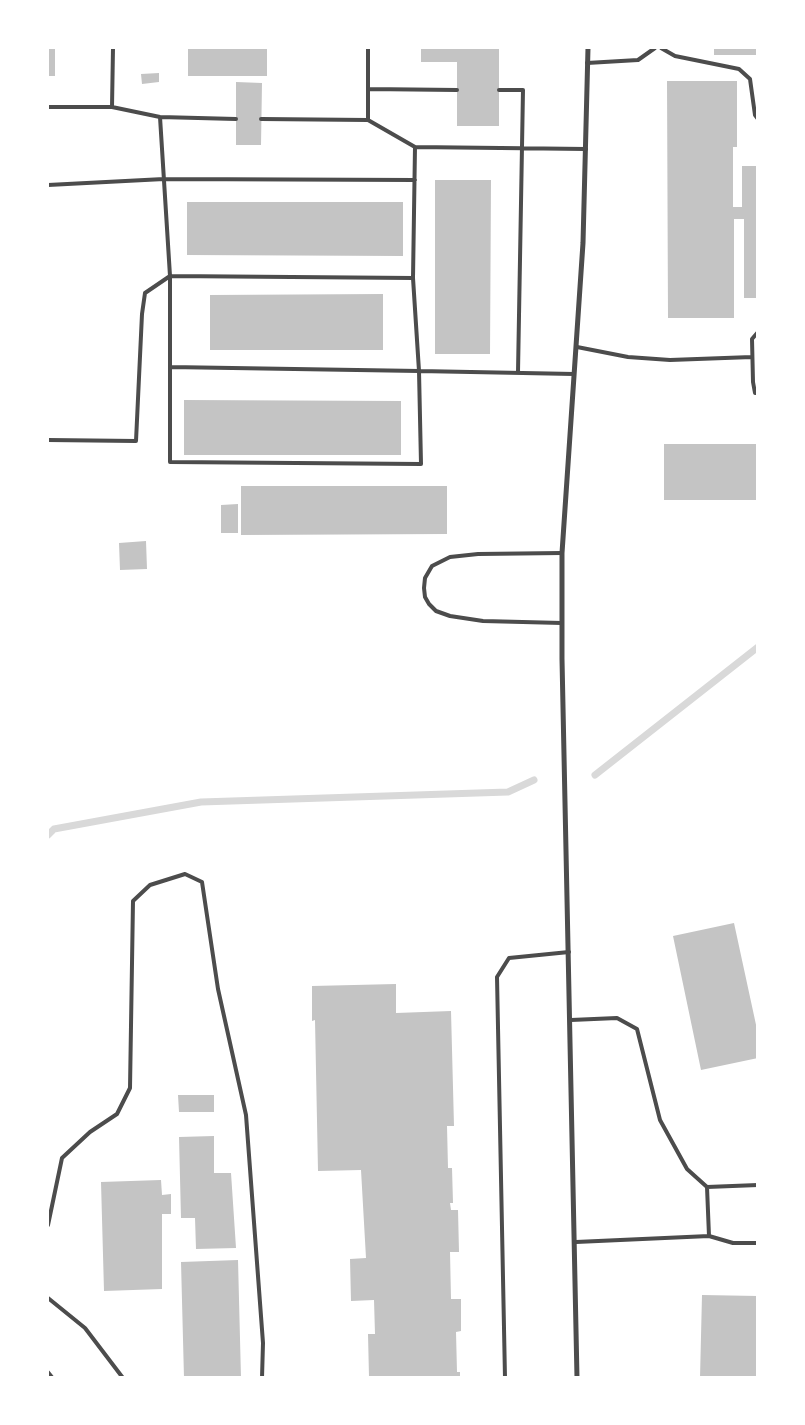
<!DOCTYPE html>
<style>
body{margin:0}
#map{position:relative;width:805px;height:1425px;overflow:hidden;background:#fff;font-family:"PT Sans Narrow",sans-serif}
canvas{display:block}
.frame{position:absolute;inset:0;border:49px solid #fff;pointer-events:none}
</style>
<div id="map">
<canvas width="805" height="1425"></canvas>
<div class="frame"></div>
</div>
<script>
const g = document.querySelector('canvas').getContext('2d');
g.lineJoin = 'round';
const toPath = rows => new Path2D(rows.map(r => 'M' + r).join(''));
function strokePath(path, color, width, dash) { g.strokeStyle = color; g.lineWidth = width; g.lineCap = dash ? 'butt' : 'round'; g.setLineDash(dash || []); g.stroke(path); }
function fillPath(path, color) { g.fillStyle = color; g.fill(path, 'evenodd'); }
strokePath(toPath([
 [595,775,758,647],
 [48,835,54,829,201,802,508,792,534,780]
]), '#d9d9d9', 7);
fillPath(toPath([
 [48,48,55,48,55,76,48,76],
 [188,48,267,48,267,76,188,76],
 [421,48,499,48,499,126,457,126,457,62,421,62],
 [714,48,758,48,758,55,714,55],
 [159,73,159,82,142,84,141,74],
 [667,81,737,81,737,147,733,147,733,207,742,207,742,166,758,166,758,298,744,298,744,219,734,219,734,318,668,318],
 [236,82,262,83,261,145,236,145],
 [435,180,491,180,490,354,435,354],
 [187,202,403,202,403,256,187,255],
 [383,294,383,350,210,350,210,295],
 [184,400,401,401,401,455,184,455],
 [664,444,758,444,758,500,664,500],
 [241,486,447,486,447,534,241,535],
 [238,504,238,533,221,533,221,505],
 [146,541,147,569,120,570,119,543],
 [734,923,758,1034,758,1058,701,1070,673,936],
 [396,984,396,1013,451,1011,454,1126,447,1126,448,1168,452,1168,453,1203,450,1203,451,1210,458,1210,459,1252,450,1252,451,1299,461,1299,461,1331,456,1332,457,1372,460,1372,460,1378,369,1377,368,1334,375,1334,374,1300,351,1301,350,1259,366,1258,361,1170,318,1171,315,1020,312,1021,312,986],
 [178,1095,214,1095,214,1112,179,1112],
 [214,1136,214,1173,231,1173,236,1248,196,1249,195,1218,181,1218,179,1137],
 [161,1180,162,1195,171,1194,171,1214,162,1214,162,1289,104,1291,101,1182],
 [238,1260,241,1378,184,1378,181,1262],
 [702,1295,758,1296,758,1378,700,1378]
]), '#c4c4c4');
strokePath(toPath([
 [661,48,675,56,739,69,750,79,755,115,758,119],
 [587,63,638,60,655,48],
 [368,89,457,90],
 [499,90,523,90,518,372],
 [48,107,112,107,113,48],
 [112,107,160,117,236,119],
 [160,117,170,276,170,367,419,371,421,464,170,462,170,367],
 [261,119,368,120,368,48],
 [368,120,415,147,586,149],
 [415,147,413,278,419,371,574,374],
 [48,185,164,179,415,180],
 [758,332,752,339,753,382,755,393,758,393],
 [577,347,628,357,670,360,752,357],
 [48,440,136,441,142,314,145,293,170,276,413,278],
 [562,623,483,621,450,616,436,611,429,604,425,597,424,588,425,578,432,566,450,557,478,554,562,553],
 [571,1020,617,1018,637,1029,660,1120,687,1169,707,1187,709,1236,576,1242],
 [707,1187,758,1185],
 [48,1225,62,1158,90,1132,117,1114,130,1088,133,901,150,885,185,874,202,882,218,989,246,1115,263,1343,262,1378],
 [709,1236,733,1243,758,1243],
 [48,1298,85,1328,123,1378],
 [505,1378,497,977,509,958,569,952]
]), '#4c4c4c', 4);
strokePath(toPath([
 [48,1373,52,1378],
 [577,1378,562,659,562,553,583,243,588,48]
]), '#4c4c4c', 5);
</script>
